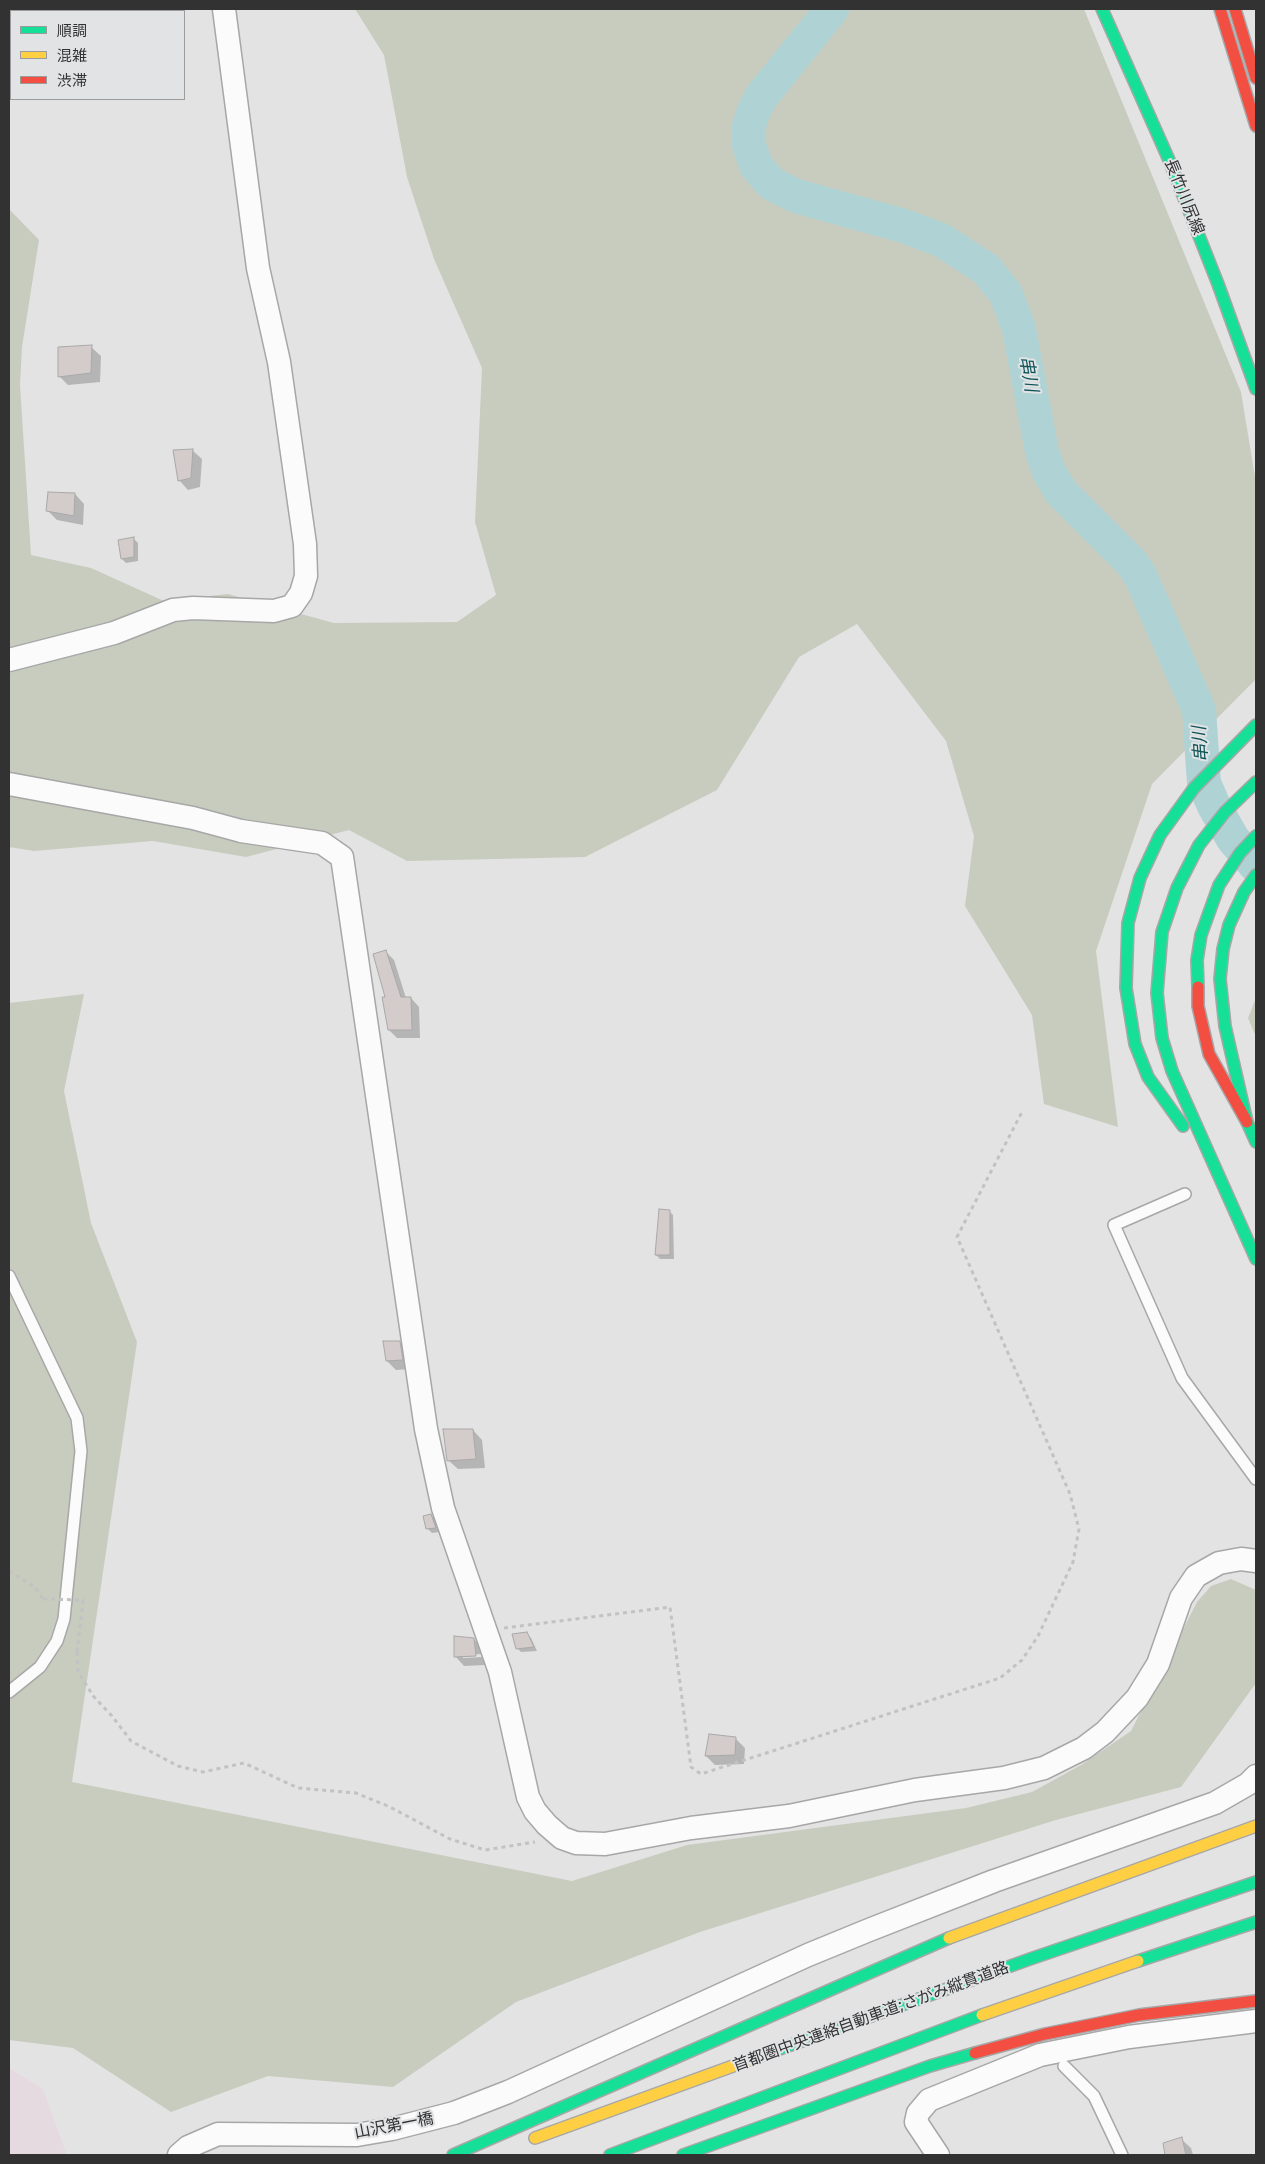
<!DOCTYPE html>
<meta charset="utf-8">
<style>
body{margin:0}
#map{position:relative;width:1265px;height:2164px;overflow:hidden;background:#e3e3e4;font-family:"Noto Sans","Noto Sans JP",sans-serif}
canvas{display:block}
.frame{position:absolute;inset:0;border:10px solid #323233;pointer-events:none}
.legend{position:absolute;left:10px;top:10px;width:175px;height:90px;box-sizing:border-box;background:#e2e3e5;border:1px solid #9c9c9e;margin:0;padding:6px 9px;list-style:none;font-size:15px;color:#323233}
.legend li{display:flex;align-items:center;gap:10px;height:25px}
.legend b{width:25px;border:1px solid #9c9c9e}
</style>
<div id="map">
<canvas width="1265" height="2164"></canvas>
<div class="frame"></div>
<ul class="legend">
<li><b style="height:6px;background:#16e098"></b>順調</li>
<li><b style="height:6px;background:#ffcf43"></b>混雑</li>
<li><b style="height:6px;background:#f24e42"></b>渋滞</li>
</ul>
</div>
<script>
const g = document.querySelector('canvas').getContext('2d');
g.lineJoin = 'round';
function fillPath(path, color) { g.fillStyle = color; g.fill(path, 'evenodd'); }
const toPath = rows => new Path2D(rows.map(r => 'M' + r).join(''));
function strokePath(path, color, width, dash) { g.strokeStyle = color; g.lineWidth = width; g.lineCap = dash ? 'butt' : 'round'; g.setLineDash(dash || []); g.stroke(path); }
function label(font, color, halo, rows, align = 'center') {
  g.font = font + ' "Noto Sans","Noto Sans JP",sans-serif'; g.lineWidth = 4; g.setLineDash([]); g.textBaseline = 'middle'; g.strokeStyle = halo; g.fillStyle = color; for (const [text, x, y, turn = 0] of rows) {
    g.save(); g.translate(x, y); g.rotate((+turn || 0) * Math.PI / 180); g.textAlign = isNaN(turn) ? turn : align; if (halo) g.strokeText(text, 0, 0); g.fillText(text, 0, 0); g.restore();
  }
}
fillPath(toPath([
 [9,2068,43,2089,67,2155,9,2155]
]), '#e6dae1');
fillPath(toPath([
 [355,9,1084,9,1241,392,1256,483,1256,679,1152,784,1096,951,1118,1127,1044,1104,1032,1015,965,906,974,836,946,741,857,624,799,657,717,790,585,857,407,861,349,830,246,857,153,841,34,851,9,847,9,209,39,240,22,347,20,385,31,555,91,568,164,601,228,594,334,623,457,622,496,595,475,522,482,368,434,259,407,177,384,55],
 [84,994,64,1091,91,1223,137,1342,72,1782,572,1881,687,1845,966,1808,1032,1792,1081,1765,1131,1731,1197,1602,1211,1586,1231,1579,1256,1590,1256,1683,1181,1787,1056,1820,700,1932,516,2002,393,2087,268,2076,171,2112,73,2048,9,2040,9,1003],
 [1256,998,1256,1037,1248,1018]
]), '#c8ccbe');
fillPath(toPath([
 [91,347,101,356,100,382,68,385,59,376],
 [192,450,202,459,200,487,188,490,179,480],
 [75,494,84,504,83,525,57,520,48,511],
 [134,539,138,543,138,561,126,563,122,559,119,541],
 [386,952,394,960,406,998,411,998,419,1007,420,1038,397,1038,389,1030],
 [669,1211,673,1215,674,1259,660,1259,656,1255],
 [399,1342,409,1352,411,1369,396,1370,387,1361],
 [473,1430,482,1440,485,1468,458,1469,448,1460],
 [431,1515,435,1519,439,1532,432,1533,427,1528],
 [527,1634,531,1638,537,1651,521,1652,517,1648],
 [474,1639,483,1649,485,1665,464,1666,455,1656],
 [482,1654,482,1657,463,1658,463,1655],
 [736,1739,745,1748,744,1764,715,1765,706,1756],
 [1181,2139,1191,2148,1193,2155,1166,2155,1164,2144]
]), '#0003');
strokePath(toPath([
 [832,9,761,97,753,113,748,129,748,142,756,166,772,184,796,196,904,226,941,240,986,269,1006,294,1019,329,1042,452,1049,472,1061,492,1131,562,1140,575,1199,710,1204,783,1214,806,1233,839,1256,866]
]), '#afd2d4', 34);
const building = toPath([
 [92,345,91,373,58,377,58,347,92,345],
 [193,449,191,478,178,481,173,450,193,449],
 [48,492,75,493,74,516,46,511,48,492],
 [134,537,134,557,121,559,118,540,134,537],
 [386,950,401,997,411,997,412,1030,388,1030,382,997,385,997,373,954,386,950],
 [659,1209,670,1210,670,1255,655,1255,659,1209],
 [383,1341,400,1341,403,1360,386,1361,383,1341],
 [443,1429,473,1429,476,1459,447,1461,443,1429],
 [431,1514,436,1528,426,1529,423,1516,431,1514],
 [527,1632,534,1647,516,1649,512,1634,527,1632],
 [454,1636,474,1638,476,1656,454,1657,454,1636],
 [709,1734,736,1737,735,1755,705,1756,709,1734],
 [1182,2137,1186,2155,1165,2155,1163,2143,1182,2137]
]);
fillPath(building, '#d4cbcb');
strokePath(building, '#a9a8a9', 1);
const lane = toPath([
 [1185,1194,1114,1225,1182,1378,1256,1479],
 [9,1276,77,1418,81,1451,64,1619,57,1641,40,1667,9,1692],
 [1064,2066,1094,2096,1122,2155]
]);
const street = toPath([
 [9,660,114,633,173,610,193,608,274,611,292,606,301,593,306,576,305,544,279,362,258,268,224,9],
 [9,784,193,818,241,831,322,843,342,857,426,1429,443,1508,500,1672,528,1797,535,1811,547,1825,562,1838,576,1843,605,1844,691,1828,789,1816,915,1790,1004,1778,1044,1768,1084,1748,1105,1732,1137,1698,1158,1664,1181,1598,1196,1576,1219,1563,1241,1559,1256,1561],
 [179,2155,188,2147,218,2134,357,2135,392,2129,454,2113,508,2092,808,1955,869,1930,994,1881,1215,1803,1248,1784,1256,1776],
 [938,2155,916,2122,918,2113,929,2100,1040,2055,1129,2037,1256,2021]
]);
const fast = toPath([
 [1102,9,1169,160,1218,284,1256,389],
 [1256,782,1225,812,1199,845,1177,888,1162,932,1157,993,1162,1038,1172,1071,1256,1259],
 [1256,875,1244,892,1229,925,1223,949,1220,979,1225,1026,1247,1122,1256,1142],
 [1198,987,1197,960,1201,935,1219,885,1240,853,1256,836],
 [1183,1126,1148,1077,1135,1044,1126,988,1128,923,1140,878,1160,835,1194,788,1256,725],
 [1138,1961,1256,1922],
 [766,2054,1030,1959,1256,1882],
 [453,2155,949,1938],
 [610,2155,982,2015],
 [683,2155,930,2066,975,2053]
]);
const slow = toPath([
 [949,1938,1256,1826],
 [982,2015,1138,1961],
 [535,2138,766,2054]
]);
const jam = toPath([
 [1220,9,1256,126],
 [1235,9,1256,78],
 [1198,987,1198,1006,1209,1054,1247,1122],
 [975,2053,1045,2034,1139,2015,1256,2001]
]);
strokePath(lane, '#a7a7a8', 14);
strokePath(street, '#a7a7a8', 25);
strokePath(fast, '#a7a7a8', 14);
strokePath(slow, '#a7a7a8', 14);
strokePath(jam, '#a7a7a8', 14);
strokePath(toPath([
 [9,1571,35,1587,43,1599],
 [504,1628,670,1607,691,1767,701,1774,1000,1678,1022,1660,1038,1636,1073,1562,1079,1529,1070,1494,957,1237,1022,1112],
 [77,1652,78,1672,94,1697,112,1716,131,1741,178,1766,203,1772,244,1763,298,1788,356,1793,390,1807,450,1839,485,1850,535,1842]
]), '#c2c2c3', 3, [4, 4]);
strokePath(lane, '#fbfbfb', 11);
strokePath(street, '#fbfbfb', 22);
strokePath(fast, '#16e098', 11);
strokePath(slow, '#ffcf43', 11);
strokePath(jam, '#f24e42', 11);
strokePath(toPath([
 [43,1599,83,1600,77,1652]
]), '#c2c2c3', 3, [4, 4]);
label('16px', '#323233', '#e2e3e5', [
 ["長竹川尻線",1184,197,68],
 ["首都圏中央連絡自動車道;さがみ縦貫道路",871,2017,-20],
 ["山沢第一橋",394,2126,-11]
]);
label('italic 18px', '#0f565a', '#e2e3e5', [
 ["串川",1028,374,80],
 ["串川",1201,744,-94]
]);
</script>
